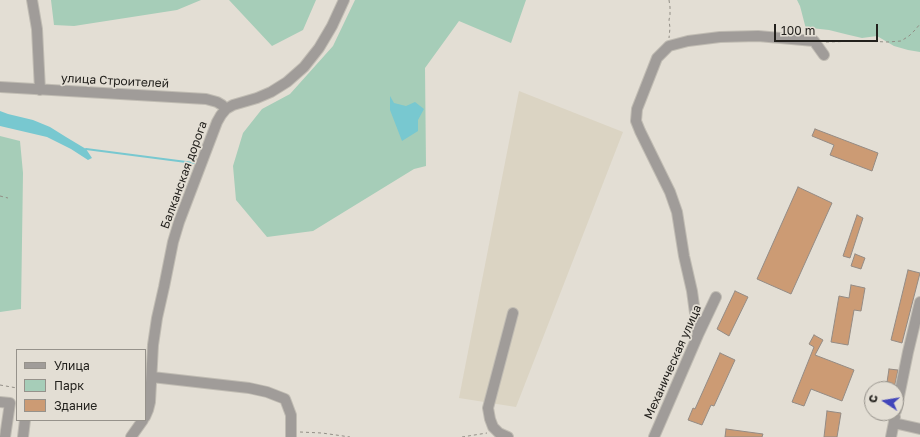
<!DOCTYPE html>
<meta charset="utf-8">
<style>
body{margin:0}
#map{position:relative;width:920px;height:437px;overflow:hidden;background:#e3ded4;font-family:"Golos Text",sans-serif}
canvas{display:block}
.legend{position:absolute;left:16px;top:349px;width:130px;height:72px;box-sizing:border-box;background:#e3ded4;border:1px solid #96928b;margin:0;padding:5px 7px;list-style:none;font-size:12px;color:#23211d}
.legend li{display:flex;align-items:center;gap:8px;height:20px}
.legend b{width:20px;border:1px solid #96928b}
.north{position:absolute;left:864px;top:381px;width:40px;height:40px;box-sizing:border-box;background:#e3ded4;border:1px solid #96928b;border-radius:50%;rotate:282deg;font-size:11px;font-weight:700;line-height:16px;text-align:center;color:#23211d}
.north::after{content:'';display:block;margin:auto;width:14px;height:18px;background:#4145ba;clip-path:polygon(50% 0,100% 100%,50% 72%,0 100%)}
.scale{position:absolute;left:774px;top:24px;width:104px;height:18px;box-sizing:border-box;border:2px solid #23211d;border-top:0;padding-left:5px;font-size:12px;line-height:14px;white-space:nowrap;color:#23211d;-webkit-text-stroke:3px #e3ded4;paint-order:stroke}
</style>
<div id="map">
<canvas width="920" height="437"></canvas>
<ul class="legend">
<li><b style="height:5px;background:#a09c99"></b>Улица</li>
<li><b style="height:11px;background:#a6cdb8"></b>Парк</li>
<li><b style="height:11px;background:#cc9b74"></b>Здание</li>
</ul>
<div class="north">С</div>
<div class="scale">100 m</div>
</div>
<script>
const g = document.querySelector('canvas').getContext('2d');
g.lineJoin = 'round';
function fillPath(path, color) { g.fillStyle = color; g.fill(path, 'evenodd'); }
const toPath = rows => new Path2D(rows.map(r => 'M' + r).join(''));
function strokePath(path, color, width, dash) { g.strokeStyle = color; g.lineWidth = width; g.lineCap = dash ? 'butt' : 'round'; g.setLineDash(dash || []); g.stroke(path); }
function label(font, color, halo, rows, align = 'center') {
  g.font = font + ' "Golos Text",sans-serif'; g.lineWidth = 3.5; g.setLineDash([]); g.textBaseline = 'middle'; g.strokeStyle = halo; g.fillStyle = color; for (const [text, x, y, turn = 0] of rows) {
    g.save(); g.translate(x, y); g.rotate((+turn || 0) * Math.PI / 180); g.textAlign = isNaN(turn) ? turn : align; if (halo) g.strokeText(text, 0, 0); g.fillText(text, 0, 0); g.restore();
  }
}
fillPath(toPath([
 [519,91,623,132,516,407,459,398]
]), '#dbd4c3');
fillPath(toPath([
 [51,0,201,0,177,10,74,26,54,25],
 [229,0,316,0,303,30,272,46],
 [355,0,526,0,511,43,459,21,425,68,426,166,414,169,313,231,267,237,236,200,233,166,243,133,262,109,290,94,333,46],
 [797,0,920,0,920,52,908,50,894,46,877,36,862,38,845,34,829,30,811,28,806,29,800,6],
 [0,136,20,141,23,173,21,309,0,312]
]), '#a6cdb8');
fillPath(toPath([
 [390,96,394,103,406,106,415,102,424,109,418,120,418,131,402,141,390,110],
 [0,111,8,114,33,120,50,127,66,137,86,149,92,158,88,160,71,149,47,137,0,126]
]), '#78c8d0');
strokePath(toPath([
 [86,149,194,163]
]), '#78c8d0', 2);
const building = toPath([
 [815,129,878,153,872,171,830,155,834,145,812,136,815,129],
 [798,187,832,203,791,294,757,279,798,187],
 [857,215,863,218,850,258,843,256,857,215],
 [855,254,865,258,861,269,851,266,855,254],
 [908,270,920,273,902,343,891,340,908,270],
 [851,285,865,288,861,311,854,310,848,345,831,342,839,296,849,298,851,285],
 [735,291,748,297,729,336,717,329,735,291],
 [814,335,823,340,815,355,854,370,842,401,811,389,804,406,792,402,814,347,809,344,814,335],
 [720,353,735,360,714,406,711,405,702,425,688,420,693,408,695,409,720,353],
 [889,369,898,370,894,389,886,389,889,369],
 [827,411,841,413,837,437,824,437,827,411],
 [726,429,763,434,762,437,725,437,726,429]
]);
fillPath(building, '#cc9b74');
strokePath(building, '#948b84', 1);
const minor = toPath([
 [32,0,37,29,40,90],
 [0,87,206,99,217,102,222,105,226,109],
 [698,335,692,291,684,256,677,212,670,192,640,131,636,121,637,109,657,58,669,46,688,41,720,37,758,36,814,41,824,55],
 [152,377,249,388,267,392,285,399,291,415,291,437],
 [0,402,10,403,5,437],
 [896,411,908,352,920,302],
 [145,417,148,410,150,402,153,345,157,318,164,287,173,242,179,222,217,122,221,115,226,109,233,105,257,98,271,92,287,82,304,67,319,48,332,26,344,0],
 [894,423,920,429],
 [23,437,25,420],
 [131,437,143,420],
 [508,437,499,433,493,427,490,419,488,408,513,313],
 [654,437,698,335,716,297],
 [891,437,895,417]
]);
strokePath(minor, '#c0bcb3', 12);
strokePath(toPath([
 [669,0,670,7,670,15,669,20,670,28,669,38],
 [826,42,861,41,888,42,901,41,909,36,915,30,920,24],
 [0,196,8,198],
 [0,385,17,388],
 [300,432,322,433,350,437],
 [462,437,487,433]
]), '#928e86', 1, [3, 3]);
strokePath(minor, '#a09c99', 10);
label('12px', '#23211d', '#e3ded4', [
 ["улица Строителей",115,81,3],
 ["Балканская дорога",184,175,-70],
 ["Механическая улица",673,362,-66]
]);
</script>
